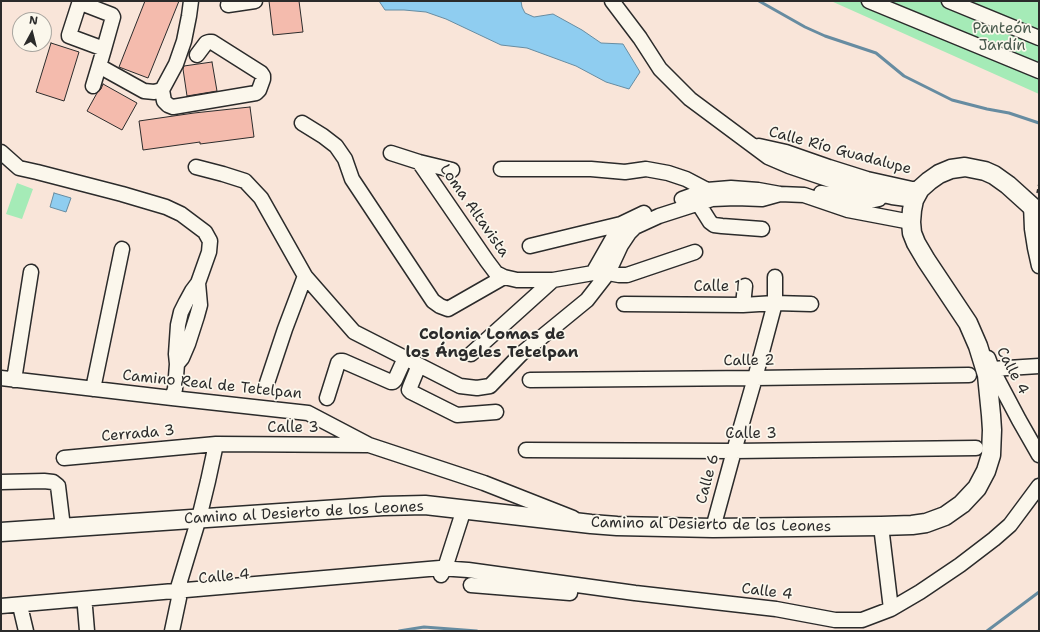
<!DOCTYPE html>
<meta charset="utf-8">
<style>
body{margin:0}
#map{position:relative;width:1040px;height:632px;overflow:hidden;background:#f9e5d9;font-family:"Shantell Sans",sans-serif}
canvas{display:block}
.frame{position:absolute;inset:0;border:2px solid #2b2b2b;pointer-events:none}
.north{position:absolute;left:12px;top:12px;width:40px;height:40px;box-sizing:border-box;background:#fbf7ec;border:1px solid #a8a59f;border-radius:50%;rotate:7deg;font-size:11px;font-weight:700;line-height:16px;text-align:center;color:#2b2b2b}
.north::after{content:'';display:block;margin:auto;width:14px;height:18px;background:#2b2b2b;clip-path:polygon(50% 0,100% 100%,50% 72%,0 100%)}
</style>
<div id="map">
<canvas width="1040" height="632"></canvas>
<div class="frame"></div>
<div class="north">N</div>
</div>
<script>
const g = document.querySelector('canvas').getContext('2d');
g.lineJoin = 'round';
function fillPath(path, color) { g.fillStyle = color; g.fill(path, 'evenodd'); }
const toPath = rows => new Path2D(rows.map(r => 'M' + r).join(''));
function strokePath(path, color, width, dash) { g.strokeStyle = color; g.lineWidth = width; g.lineCap = dash ? 'butt' : 'round'; g.setLineDash(dash || []); g.stroke(path); }
function label(font, color, halo, rows, align = 'center') {
  g.font = font + ' "Shantell Sans",sans-serif'; g.lineWidth = 3.5; g.setLineDash([]); g.textBaseline = 'middle'; g.strokeStyle = halo; g.fillStyle = color; for (const [text, x, y, turn = 0] of rows) {
    g.save(); g.translate(x, y); g.rotate((+turn || 0) * Math.PI / 180); g.textAlign = isNaN(turn) ? turn : align; if (halo) g.strokeText(text, 0, 0); g.fillText(text, 0, 0); g.restore();
  }
}
fillPath(toPath([
 [831,1,1039,1,1039,94],
 [17,183,33,189,22,219,6,214]
]), '#a5ebb7');
const water = toPath([
 [379,1,521,1,522,7,525,13,534,17,553,14,582,30,601,43,623,44,640,72,629,89,606,82,576,66,527,48,501,45,446,19,426,12,404,10,385,10,379,1],
 [54,193,71,198,66,212,50,207,54,193]
]);
fillPath(water, '#8fcdf0');
strokePath(water, '#678ca1', 1);
strokePath(toPath([
 [759,1,805,27,825,36,876,53,904,76,952,100,987,109,1009,113,1039,123],
 [399,631,424,627,477,631],
 [987,631,1039,592]
]), '#678ca1', 3);
const building = toPath([
 [145,1,179,1,148,78,119,67,145,1],
 [269,1,299,1,303,32,273,35,269,1],
 [51,43,79,52,64,101,36,92,51,43],
 [212,62,217,91,187,96,183,69,184,66,212,62],
 [103,84,137,103,122,130,87,111,97,93,101,89,103,84],
 [250,107,254,137,200,144,200,142,143,150,139,121,194,113,250,107]
]);
fillPath(building, '#f4bbad');
strokePath(building, '#2b2b2b', 1);
const minor = toPath([
 [612,1,640,38,660,69,690,99,768,157,789,166,857,189,892,197,914,200],
 [869,1,1039,71],
 [949,1,1039,38],
 [228,5,255,1],
 [99,66,104,49,113,17,112,15,81,3,79,4,69,35,69,36,104,49],
 [93,86,99,66,144,91,154,92,162,90,176,64,184,41,189,16,191,1],
 [162,90,164,101,168,105,173,107,256,93,259,90,263,79,263,76,261,73,212,42,209,42,206,43,197,55],
 [302,123,323,136,336,146,345,159,352,179,433,301,440,306,448,309,504,277],
 [759,146,786,152,829,167,867,179,912,189,920,189],
 [1,152,19,168,37,172,122,194,166,207,181,214,205,232,210,241,209,252,198,283,192,291,186,302,181,312,178,325,176,354,177,364,175,389,172,398],
 [391,153,419,162,452,170],
 [419,162,487,261,496,273,504,277,517,280,553,280,593,273,608,273,619,275,627,275,695,252],
 [196,167,223,174,245,181,261,198,305,276,354,332,460,386,477,388,490,386,521,354,587,300,608,273,621,245,629,233,635,227,659,216,712,199,736,198,762,199,780,194],
 [501,169,591,169,625,172,646,169,668,173,686,179,707,190,709,194],
 [821,193,834,195,853,199,870,201,879,199],
 [682,199,707,190,731,188,758,190,780,194,804,195,848,210,911,222],
 [698,203,710,222,714,225,722,226,762,229],
 [1031,205,1032,229,1035,248,1039,266],
 [530,246,621,224,644,213],
 [593,273,621,224],
 [624,304,743,305,775,303,811,304],
 [743,305,745,286],
 [471,354,553,280],
 [988,358,992,369,1019,420,1039,455],
 [177,364,182,358,188,344,197,316,200,305,198,283],
 [419,365,410,387,409,390,411,392,457,415,496,412],
 [992,369,1039,366],
 [1,378,172,398,308,413,369,445,484,483,573,518],
 [14,380,31,272],
 [530,380,755,378,969,375],
 [267,383,285,329,305,276],
 [93,389,122,249],
 [327,398,338,363,340,361,343,361,391,382,393,382,395,380,405,358],
 [526,450,734,451,976,448],
 [64,458,216,444,367,445],
 [1,482,44,481,53,482,58,486,63,527],
 [881,526,891,609],
 [713,528,734,451,755,378,775,303,775,277],
 [441,575,445,568,464,509],
 [471,585,570,593],
 [177,591,199,518,208,481,216,444],
 [1,606,440,568,468,570,635,593,776,609,835,620,862,620,891,609,920,592,960,565,994,539,1010,525,1039,486],
 [85,607,87,631],
 [21,610,26,631],
 [172,631,179,598]
]);
const major = toPath([
 [1,532,383,506,425,505,591,524,617,526,713,528,881,526,912,525,926,523,945,516,962,504,977,488,986,471,991,455,992,430,991,415,987,375,978,346,968,323,926,260,916,243,912,233,911,222,912,210,914,200,920,189,929,181,939,174,951,169,965,167,985,171,994,175,1008,185,1039,213]
]);
strokePath(minor, '#2b2b2b', 17);
strokePath(major, '#2b2b2b', 21);
strokePath(toPath([
 [1037,193,1039,183]
]), '#2b2b2b', 1.5, [4, 3]);
strokePath(minor, '#fbf7ec', 14);
strokePath(major, '#fbf7ec', 18);
label('15px', '#4a5b4e', '#fbf7ec', [
 ["Panteón",1002,29],
 ["Jardín",1002,46]
]);
label('15px', '#2b2b2b', '#fbf7ec', [
 ["Calle Río Guadalupe",840,151,15],
 ["Loma Altavista",474,211,55],
 ["Calle 1",717,287],
 ["Calle 2",749,361,-1],
 ["Calle 4",1012,371,62],
 ["Camino Real de Tetelpan",212,385,6],
 ["Calle 3",293,428],
 ["Cerrada 3",138,434,-5],
 ["Calle 3",751,434],
 ["Calle 6",708,479,-75],
 ["Camino al Desierto de los Leones",304,513,-3],
 ["Camino al Desierto de los Leones",711,525,1],
 ["Calle 4",224,577,-5],
 ["Calle 4",767,592,7]
]);
label('bold 16px', '#2b2b2b', '#fbf7ec', [
 ["Colonia Lomas de",492,335],
 ["los Ángeles Tetelpan",492,353]
]);
</script>
